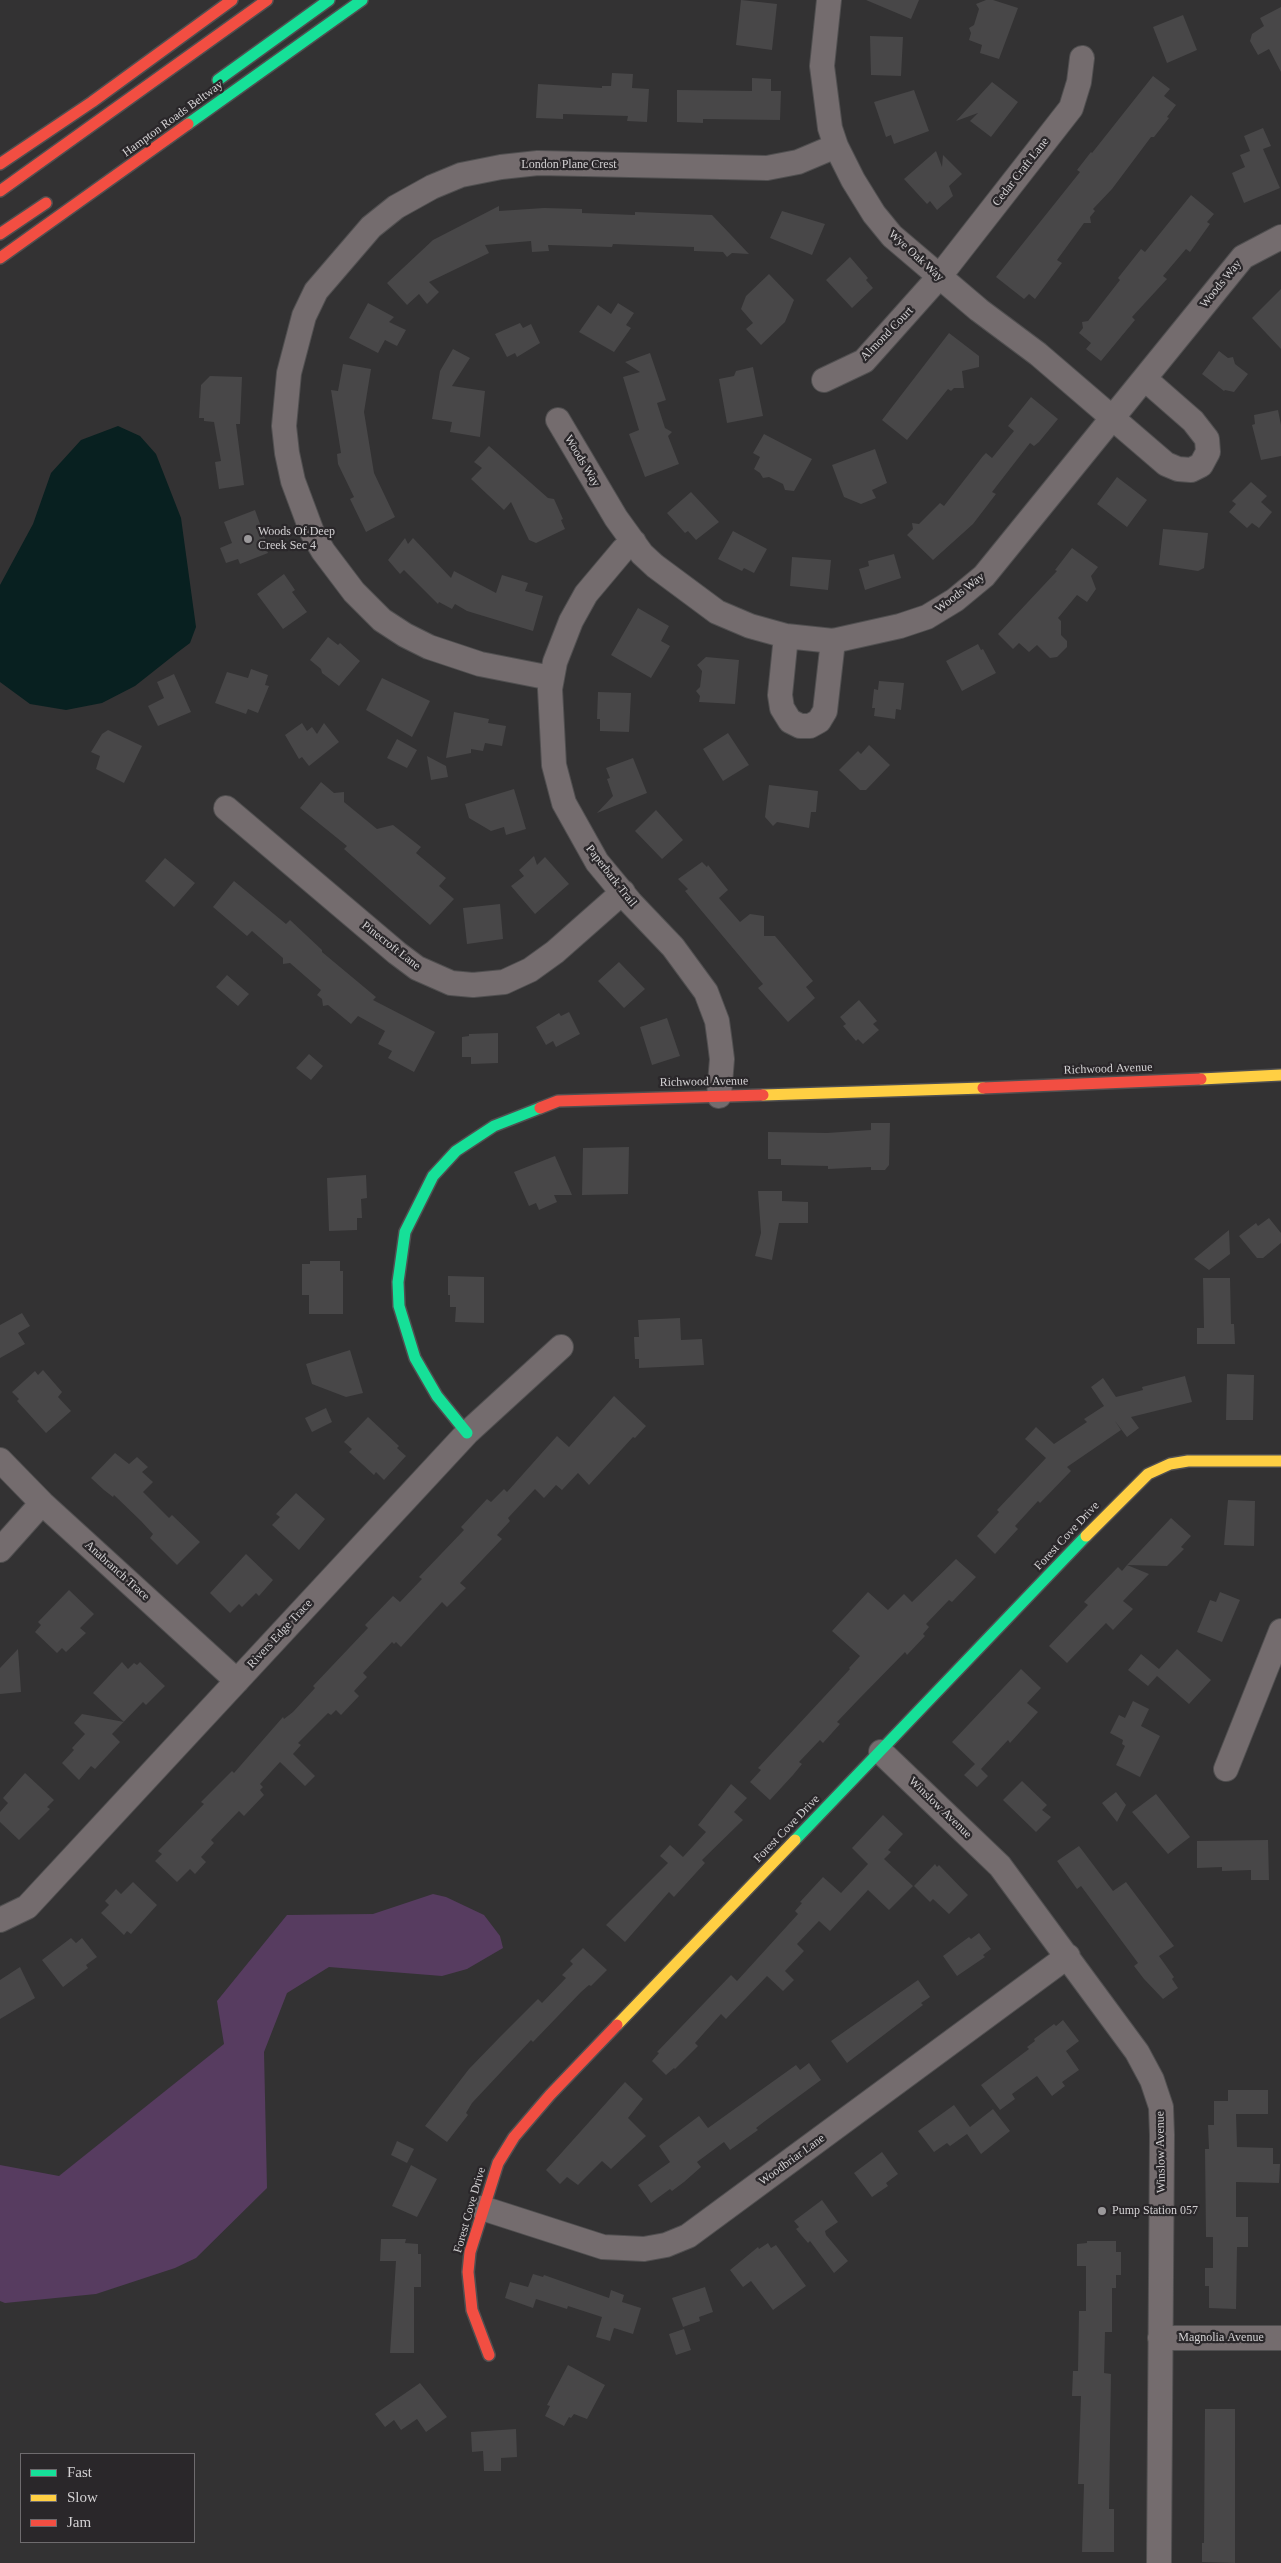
<!DOCTYPE html>
<style>
body{margin:0}
#map{position:relative;width:1281px;height:2563px;overflow:hidden;background:#333233;font-family:"Times New Roman",serif}
canvas{display:block}
.legend{position:absolute;left:20px;top:2453px;width:175px;height:90px;box-sizing:border-box;background:#2a272a;border:1px solid #6e6b6e;margin:0;padding:6px 9px;list-style:none;font-size:15px;color:#d3d1d3}
.legend li{display:flex;align-items:center;gap:10px;height:25px}
.legend b{width:25px;border:1px solid #6e6b6e}
</style>
<div id="map">
<canvas width="1281" height="2563"></canvas>
<ul class="legend">
<li><b style="height:6px;background:#16e098"></b>Fast</li>
<li><b style="height:6px;background:#ffcf43"></b>Slow</li>
<li><b style="height:6px;background:#f24e42"></b>Jam</li>
</ul>
</div>
<script>
const g = document.querySelector('canvas').getContext('2d');
g.lineJoin = 'round';
function fillPath(path, color) { g.fillStyle = color; g.fill(path, 'evenodd'); }
const toPath = rows => new Path2D(rows.map(r => 'M' + r).join(''));
function strokePath(path, color, width, dash) { g.strokeStyle = color; g.lineWidth = width; g.lineCap = dash ? 'butt' : 'round'; g.setLineDash(dash || []); g.stroke(path); }
function label(font, color, halo, rows, align = 'center') {
  g.font = font + ' "Times New Roman",serif'; g.lineWidth = 4.5; g.setLineDash([]); g.textBaseline = 'middle'; g.strokeStyle = halo; g.fillStyle = color; for (const [text, x, y, turn = 0] of rows) {
    g.save(); g.translate(x, y); g.rotate((+turn || 0) * Math.PI / 180); g.textAlign = isNaN(turn) ? turn : align; if (halo) g.strokeText(text, 0, 0); g.fillText(text, 0, 0); g.restore();
  }
}
fillPath(toPath([
 [433,1894,446,1897,484,1915,500,1936,503,1948,467,1969,442,1976,329,1967,287,1993,264,2052,267,2188,196,2258,175,2268,96,2294,5,2303,0,2301,0,2165,59,2176,224,2044,217,2001,287,1915,373,1914]
]), '#573c60');
fillPath(toPath([
 [118,426,140,436,156,454,181,518,196,627,190,643,178,652,135,686,102,703,66,710,30,704,0,682,0,585,33,524,51,473,81,440]
]), '#082020');
fillPath(toPath([
 [741,0,777,4,772,50,736,45],
 [866,0,919,0,911,19],
 [986,0,993,0,1018,8,999,59,980,53,982,45,969,40,971,33,969,28,974,25,979,9,976,4],
 [1281,7,1281,72,1269,49,1258,55,1250,41,1252,34,1264,26,1260,18],
 [1183,15,1197,50,1167,63,1153,27],
 [870,36,903,37,901,76,871,75],
 [612,73,633,74,632,88,649,89,647,122,627,121,628,116,563,114,563,119,536,118,538,84,602,88,602,86,611,86],
 [1153,76,1170,89,1164,96,1176,105,1167,117,1169,118,1154,137,1151,137,1112,189,1093,209,1095,211,1090,217,1091,223,1084,223,1057,260,1062,263,1035,299,1029,294,1024,299,996,277,1080,172,1077,170,1091,152,1092,153],
 [752,78,771,79,771,91,781,91,780,120,703,119,703,123,677,122,677,90,752,91],
 [992,82,1018,102,991,137,970,121,978,113,956,121],
 [914,90,929,131,894,144,891,135,886,137,874,102],
 [1263,128,1271,146,1263,149,1280,188,1244,203,1232,173,1245,167,1240,155,1250,151,1244,136],
 [936,151,942,167,943,155,962,174,949,186,953,196,937,210,930,201,927,204,904,179],
 [1191,195,1214,214,1207,222,1210,224,1190,252,1186,249,1163,276,1167,279,1132,317,1135,320,1101,361,1086,349,1091,343,1079,333,1083,328,1082,322,1088,321,1120,280,1118,278,1141,249,1145,252],
 [499,206,499,211,544,208,582,209,582,213,635,215,635,212,712,215,749,254,732,253,727,257,723,252,694,251,694,247,613,244,612,247,548,245,549,251,532,252,531,241,485,245,489,253,429,282,439,292,427,304,419,294,407,305,387,283,433,240],
 [782,211,825,224,812,255,770,238],
 [850,257,868,278,866,280,873,288,852,308,826,280],
 [769,274,794,300,785,322,761,345,746,329,753,323,741,309,746,296],
 [1281,289,1281,349,1252,318],
 [368,303,394,317,389,322,406,330,397,346,385,340,378,353,349,338],
 [618,303,634,313,626,325,631,328,614,352,579,332,598,305,611,314],
 [520,323,523,328,531,324,540,343,517,357,515,353,507,357,495,334],
 [949,333,979,356,979,367,962,371,964,388,954,388,951,391,948,389,907,440,882,420],
 [453,349,470,358,452,386,485,391,480,437,450,432,452,422,432,419,440,371],
 [1219,351,1228,358,1233,357,1235,364,1248,374,1234,392,1225,390,1224,391,1202,374],
 [650,353,666,400,657,403,665,428,672,432,668,436,679,464,645,477,629,434,639,430,623,377,640,372,625,362],
 [343,364,371,369,364,412,374,473,395,517,366,532,350,499,354,497,338,464,337,454,341,453,331,390,338,391],
 [753,367,763,416,727,423,719,379,734,376,736,371],
 [210,376,242,377,240,424,236,424,244,485,219,489,215,462,221,461,214,422,204,421,204,418,199,418,201,385],
 [1031,397,1058,419,1039,442,1034,446,1030,443,992,492,996,494,973,524,933,560,907,535,913,529,912,523,919,524,940,503,944,506,983,456,986,453,992,458,1014,431,1008,426],
 [1278,410,1281,425,1281,456,1261,460,1252,425,1255,424,1254,415],
 [764,434,812,459,794,491,785,490,783,484,769,477,763,478,760,473,754,469,760,457,753,453],
 [489,446,548,498,554,499,563,519,561,520,565,529,536,543,529,540,511,502,504,510,471,479,482,468,474,462],
 [875,449,887,483,872,490,876,498,861,504,844,497,832,465],
 [1117,477,1147,500,1127,527,1097,504],
 [1251,482,1267,496,1261,502,1272,512,1259,528,1252,523,1247,528,1229,512,1236,504,1232,501],
 [691,492,719,522,696,540,688,531,685,533,667,513],
 [255,510,267,543,264,544,268,553,240,564,238,559,226,563,220,548,232,543,224,522],
 [1163,529,1208,533,1204,568,1198,571,1159,565],
 [733,531,767,549,754,573,744,568,742,571,718,559],
 [405,538,408,544,413,538,451,578,454,571,496,593,502,575,528,583,525,591,543,596,533,631,467,611,455,604,452,609,439,602,438,604,404,570,400,574,388,560],
 [1072,548,1098,567,1091,576,1096,589,1087,602,1077,595,1058,618,1061,621,1061,635,1067,641,1067,647,1057,657,1050,658,1037,645,1029,652,1019,643,1013,649,998,634,1057,571,1055,570],
 [894,554,901,578,865,590,859,569,869,566,868,561],
 [792,557,831,560,828,590,790,586],
 [284,574,295,590,292,592,307,612,283,629,257,594],
 [638,608,669,626,661,641,670,646,651,678,611,655],
 [328,637,338,645,340,643,360,661,339,686,322,673,321,669,310,660],
 [978,644,981,650,983,649,996,673,962,691,946,661],
 [706,657,739,660,735,704,699,702,700,696,696,691,700,687,702,671,697,665],
 [251,669,268,675,265,685,269,686,258,713,248,709,246,714,215,703,227,672,248,678],
 [174,674,191,712,158,726,148,706,164,698,157,682],
 [382,678,430,701,412,737,366,710],
 [879,681,904,683,901,710,896,709,895,719,874,716,875,708,872,708,874,689,878,690],
 [598,692,631,693,629,732,600,731,600,719,597,719],
 [454,712,489,719,488,723,506,726,502,746,485,743,483,751,471,749,471,753,446,758],
 [302,723,307,731,312,727,317,734,324,723,339,742,309,766,302,757,299,759,285,735],
 [108,730,142,746,124,783,96,769,100,756,91,752,102,734],
 [728,733,749,765,723,781,703,749],
 [397,739,417,750,407,768,387,758],
 [869,745,890,765,866,790,860,790,839,770,858,751,861,754],
 [427,756,446,766,448,777,431,780],
 [633,758,647,793,597,813,613,796,607,779,610,778,606,768],
 [321,782,334,793,344,792,344,802,377,829,393,825,421,847,416,853,446,878,439,886,454,899,430,925,344,849,347,846,300,808],
 [769,785,818,791,816,812,811,812,809,828,777,822,773,826,765,817],
 [514,789,526,829,506,835,504,827,491,831,469,818,465,804],
 [656,810,683,840,662,859,635,831],
 [534,856,537,865,545,857,569,884,535,914,511,886,524,876,519,870],
 [165,858,195,883,174,907,145,881],
 [702,862,707,867,708,865,728,890,719,898,740,922,750,914,764,916,764,936,775,936,813,981,806,987,815,998,788,1022,758,988,763,984,695,903,685,891,688,889,678,879],
 [234,881,286,924,290,920,322,950,322,952,376,997,373,1000,435,1032,414,1072,388,1058,392,1051,378,1044,385,1031,358,1016,351,1024,328,1005,323,1006,322,999,317,995,321,990,290,963,283,964,283,958,252,931,247,936,213,907],
 [500,904,503,939,467,944,463,908],
 [619,962,645,989,624,1008,598,981],
 [227,975,249,994,238,1006,216,987],
 [859,1000,877,1021,873,1024,879,1030,863,1044,858,1039,856,1041,843,1026,846,1024,840,1017],
 [569,1012,580,1034,556,1047,553,1041,546,1045,536,1027,559,1013,561,1016],
 [667,1018,680,1056,652,1065,640,1027],
 [498,1033,498,1063,471,1064,471,1057,462,1057,462,1037,469,1036,469,1034],
 [309,1054,323,1066,311,1080,296,1068],
 [871,1123,890,1123,889,1165,885,1170,871,1170,871,1167,828,1169,828,1166,781,1165,781,1159,768,1159,768,1132,827,1133,871,1130],
 [629,1147,628,1194,582,1195,583,1148],
 [555,1156,572,1195,554,1195,557,1202,539,1210,536,1203,529,1206,514,1172],
 [366,1175,367,1198,361,1199,362,1218,357,1218,357,1230,329,1231,327,1178],
 [758,1191,782,1191,782,1201,808,1202,808,1223,779,1223,772,1260,755,1256,761,1233],
 [1269,1218,1281,1233,1281,1243,1263,1258,1257,1258,1239,1236,1256,1223,1258,1226],
 [1229,1230,1230,1254,1209,1270,1194,1259],
 [310,1261,340,1261,340,1271,343,1271,343,1314,309,1314,309,1295,302,1295,302,1264,310,1264],
 [448,1276,484,1277,484,1323,455,1322,456,1307,450,1307,450,1295,448,1295],
 [1203,1278,1230,1278,1231,1324,1234,1324,1235,1344,1197,1344,1197,1328,1204,1328],
 [22,1313,30,1326,18,1333,25,1344,0,1358,0,1325],
 [680,1318,681,1340,702,1339,704,1365,639,1368,639,1359,635,1359,634,1337,639,1337,638,1320],
 [350,1350,363,1393,346,1397,312,1384,306,1364],
 [43,1370,62,1392,58,1397,71,1411,46,1433,17,1401,19,1399,12,1392,35,1371,38,1375],
 [1227,1374,1254,1375,1253,1420,1226,1420],
 [1185,1376,1192,1402,1131,1417,1139,1428,1127,1437,1115,1421,1121,1430,1067,1467,1071,1471,1040,1503,1038,1501,1015,1526,1018,1529,995,1554,977,1536,999,1512,997,1510,1046,1458,1025,1439,1036,1427,1054,1444,1087,1422,1084,1419,1104,1406,1091,1387,1103,1378,1116,1397,1143,1390,1142,1387],
 [614,1396,646,1426,635,1438,633,1437,589,1485,578,1473,562,1490,556,1485,544,1498,535,1489,508,1518,510,1521,497,1535,502,1539,460,1583,466,1588,447,1607,442,1602,401,1647,396,1642,394,1644,392,1642,363,1673,367,1677,354,1691,359,1696,341,1715,336,1710,331,1715,328,1713,298,1743,301,1745,293,1754,315,1776,305,1786,280,1762,260,1784,263,1787,260,1790,264,1795,244,1816,239,1811,211,1840,214,1843,201,1857,206,1862,195,1874,190,1869,177,1882,155,1861,162,1854,158,1851,204,1804,201,1802,232,1771,234,1773,283,1717,284,1719,293,1712,315,1688,313,1686,368,1628,365,1625,393,1596,400,1602,422,1579,419,1577,464,1530,461,1527,487,1499,491,1502,504,1489,507,1492,557,1436,569,1447],
 [326,1408,332,1422,312,1432,305,1418],
 [368,1417,399,1446,397,1448,406,1456,384,1480,376,1472,374,1475,349,1452,352,1449,344,1442],
 [115,1453,129,1464,137,1457,148,1467,142,1472,153,1482,143,1492,169,1518,172,1515,200,1542,177,1565,150,1538,153,1534,141,1521,114,1495,113,1497,104,1490,91,1478],
 [296,1493,325,1519,299,1550,272,1525,280,1517,276,1514],
 [1228,1500,1255,1501,1254,1546,1224,1545],
 [1171,1518,1191,1536,1181,1547,1184,1549,1167,1566,1127,1565],
 [246,1554,273,1580,259,1596,256,1593,242,1607,239,1604,230,1613,210,1593],
 [956,1559,976,1577,952,1602,949,1600,926,1624,929,1627,923,1634,925,1636,907,1655,905,1652,858,1700,837,1722,840,1724,823,1743,820,1740,799,1762,802,1764,793,1775,770,1800,750,1782,761,1770,758,1768,850,1669,849,1668,860,1656,832,1631,868,1592,888,1610,904,1594,912,1602],
 [1127,1565,1149,1574,1123,1601,1133,1609,1113,1630,1106,1623,1067,1663,1049,1646,1088,1605,1084,1602,1118,1567,1122,1571],
 [69,1590,94,1614,80,1628,86,1633,66,1652,62,1648,57,1653,35,1632,41,1625,38,1622],
 [1220,1592,1240,1600,1222,1642,1197,1632,1210,1600,1216,1602],
 [18,1649,21,1692,0,1694,0,1668],
 [1177,1649,1211,1680,1189,1704,1157,1676,1148,1686,1128,1670,1141,1654,1159,1669],
 [122,1662,128,1669,134,1663,137,1665,140,1662,165,1686,146,1705,143,1702,112,1734,120,1742,95,1769,91,1766,79,1780,62,1763,74,1750,72,1748,85,1734,74,1723,82,1714,124,1722,93,1693],
 [1021,1669,1041,1688,1027,1703,1038,1712,1010,1743,1008,1740,981,1769,988,1776,977,1787,964,1775,975,1764,952,1742],
 [1133,1701,1149,1709,1141,1726,1160,1736,1140,1777,1116,1765,1125,1746,1122,1744,1123,1740,1110,1733,1119,1715,1125,1718],
 [25,1773,54,1800,47,1807,50,1809,19,1840,0,1822,0,1812,8,1803,3,1798],
 [1022,1781,1047,1805,1042,1810,1051,1817,1036,1832,1003,1800],
 [731,1784,747,1798,734,1812,743,1820,702,1860,705,1863,674,1897,669,1892,625,1942,606,1925,668,1863,660,1856,670,1845,683,1857,706,1832,698,1825],
 [1116,1792,1126,1805,1117,1822,1102,1803],
 [1156,1794,1190,1837,1168,1854,1132,1812],
 [883,1815,903,1834,888,1850,891,1852,884,1859,913,1886,889,1910,868,1890,830,1931,819,1921,797,1944,804,1951,785,1971,794,1980,783,1991,767,1976,726,2019,721,2014,695,2043,698,2046,675,2069,674,2068,666,2075,652,2061,659,2053,657,2052,731,1975,737,1981,798,1914,795,1911,802,1903,800,1902,823,1877,841,1893,868,1864,852,1848],
 [1268,1840,1269,1880,1251,1880,1251,1870,1222,1871,1222,1867,1197,1868,1197,1841],
 [1079,1846,1113,1891,1126,1882,1174,1946,1159,1956,1174,1977,1172,1979,1178,1988,1163,1999,1144,1979,1134,1966,1138,1963,1081,1886,1077,1889,1057,1861],
 [935,1864,937,1867,939,1865,968,1895,949,1914,933,1899,930,1902,914,1886],
 [133,1882,157,1905,131,1934,127,1931,124,1935,101,1913,109,1905,105,1901,116,1889,121,1894],
 [979,1933,991,1949,983,1955,985,1957,957,1976,943,1956,969,1937,971,1939],
 [71,1938,76,1943,82,1938,97,1957,86,1965,88,1968,63,1987,42,1960],
 [583,1948,607,1970,591,1986,589,1985,581,1992,533,2042,531,2040,472,2103,466,2113,468,2115,447,2142,425,2126,469,2069,499,2038,538,1999,542,2003,566,1978,562,1975,573,1964,570,1961],
 [20,1967,35,1998,0,2019,0,1980],
 [918,1980,930,1997,921,2003,923,2005,847,2063,831,2041],
 [1063,2020,1079,2041,1066,2051,1079,2070,1062,2082,1065,2086,1052,2096,1037,2076,1012,2094,1015,2099,1000,2110,981,2085,1029,2049,1027,2047,1035,2041,1034,2039,1054,2024,1056,2026],
 [809,2063,821,2080,765,2121,756,2128,758,2130,730,2150,724,2142,697,2162,701,2167,684,2182,672,2191,670,2189,651,2203,638,2185,670,2162,659,2146,699,2116,708,2128,796,2065,800,2070],
 [625,2082,643,2099,628,2118,646,2136,611,2169,602,2161,578,2185,567,2177,560,2184,546,2170],
 [1228,2090,1268,2090,1268,2114,1236,2114,1237,2147,1273,2148,1273,2164,1280,2164,1279,2183,1236,2182,1236,2217,1248,2217,1248,2247,1237,2247,1236,2309,1209,2308,1209,2286,1205,2286,1205,2268,1213,2268,1213,2237,1206,2237,1205,2149,1209,2149,1208,2125,1214,2125,1214,2101,1228,2101],
 [954,2105,970,2127,993,2109,1010,2131,981,2154,967,2134,950,2146,947,2143,934,2152,918,2131],
 [397,2141,414,2149,407,2163,391,2155],
 [882,2152,898,2174,886,2183,888,2186,872,2197,854,2173],
 [411,2165,437,2179,417,2217,392,2206],
 [822,2200,838,2222,825,2231,826,2235,848,2261,834,2273,810,2241,808,2243,796,2229,799,2227,794,2221],
 [381,2239,406,2239,405,2243,418,2244,418,2254,421,2254,421,2287,414,2287,414,2353,390,2353,396,2261,380,2261],
 [1087,2241,1116,2241,1116,2252,1121,2252,1121,2275,1116,2275,1116,2288,1112,2288,1112,2332,1105,2332,1104,2373,1111,2374,1109,2509,1114,2509,1114,2552,1082,2552,1084,2484,1078,2484,1081,2396,1072,2396,1073,2371,1078,2371,1079,2311,1086,2311,1086,2266,1077,2266,1077,2244,1087,2243],
 [768,2243,771,2248,776,2245,806,2286,773,2310,751,2281,743,2287,730,2270,758,2247,759,2249],
 [533,2274,543,2277,544,2275,609,2298,611,2290,624,2295,622,2302,641,2308,633,2334,614,2328,610,2341,596,2337,602,2317,568,2306,567,2309,536,2299,533,2308,505,2298,510,2282,528,2287],
 [705,2287,713,2312,699,2317,700,2321,683,2327,672,2298],
 [684,2329,691,2350,676,2355,669,2334],
 [568,2365,605,2385,587,2419,574,2414,571,2418,569,2417,564,2426,545,2416,550,2406,547,2405],
 [420,2383,447,2417,426,2432,417,2419,401,2430,394,2420,385,2427,375,2414],
 [1205,2409,1235,2409,1235,2563,1202,2562,1202,2543,1204,2543],
 [516,2429,517,2457,501,2458,501,2471,484,2471,483,2451,472,2452,471,2432]
]), '#484748');
const street = toPath([
 [829,0,822,66,830,128,836,146,853,180,874,214,892,236,979,310,1038,354,1166,464,1178,469,1191,470,1201,465,1208,452,1207,439,1193,421,1145,379],
 [824,380,864,361,939,277,1071,108,1079,82,1082,58],
 [558,420,616,518,642,554,655,566,717,612,750,626,786,636,833,641,900,626,927,617,955,600,984,576,1243,257,1281,237],
 [634,542,623,550,586,594,571,621,555,662,550,689,554,765,564,803,597,862,631,903,673,947,706,992,717,1021,720,1043,722,1059,719,1096],
 [786,636,780,695,782,708,790,721,800,726,810,726,819,721,825,711,833,641],
 [551,678,480,664,429,647,405,635,382,620,354,592,323,551,312,532,293,481,287,453,284,426,289,373,304,316,316,291,371,227,396,207,432,187,461,175,501,167,538,163,767,168,798,162,836,146],
 [226,808,397,953,417,968,451,983,473,985,504,982,530,970,555,952,623,892],
 [0,1460,42,1503,237,1681],
 [0,1550,42,1503],
 [881,1752,1000,1866,1137,2052,1152,2080,1161,2107,1162,2135,1159,2563],
 [1226,1769,1281,1631],
 [0,1920,27,1907,467,1433,561,1347],
 [482,2208,603,2247,644,2249,666,2245,688,2236,1068,1956],
 [1160,2338,1281,2338]
]);
const fast = toPath([
 [218,80,329,0],
 [188,124,362,0],
 [467,1433,437,1396,415,1358,399,1306,398,1282,405,1232,433,1176,456,1151,494,1126,540,1108],
 [795,1840,1086,1536]
]);
const slow = toPath([
 [1201,1079,1281,1075],
 [763,1095,983,1088],
 [1086,1536,1148,1474,1170,1464,1188,1461,1281,1461],
 [617,2025,795,1840]
]);
const jam = toPath([
 [0,164,92,102,232,0],
 [0,191,267,0],
 [0,234,46,203],
 [0,258,188,124],
 [983,1088,1201,1079],
 [540,1108,558,1101,763,1095],
 [489,2355,472,2310,468,2272,470,2252,498,2163,514,2137,550,2095,617,2025]
]);
strokePath(street, '#504f50', 26);
strokePath(fast, '#504f50', 14);
strokePath(slow, '#504f50', 14);
strokePath(jam, '#504f50', 14);
strokePath(street, '#746c6e', 24);
strokePath(fast, '#16e098', 11);
strokePath(slow, '#ffcf43', 11);
strokePath(jam, '#f24e42', 11);
for (const [x, y, r, color] of [
 [248,539,5,"#9b999b"],
 [1102,2211,5,"#9b999b"]
]) { const dot = new Path2D(); dot.arc(x, y, r, 0, 2 * Math.PI); g.fillStyle = color; g.fill(dot); strokePath(dot, '#2a272a', 2); }
label('12px', '#d3d1d3', '#2a272a', [
 ["Hampton Roads Beltway",173,119,-36],
 ["London Plane Crest",569,165],
 ["Cedar Craft Lane",1021,172,-52],
 ["Wye Oak Way",916,256,42],
 ["Woods Way",1221,284,-51],
 ["Almond Court",887,334,-46],
 ["Woods Way",582,461,59],
 ["Woods Way",960,593,-37],
 ["Paperbark Trail",611,876,52],
 ["Pinecroft Lane",391,946,38],
 ["Richwood Avenue",1108,1069,-2],
 ["Richwood Avenue",704,1082,-1],
 ["Forest Cove Drive",1067,1536,-47],
 ["Anabranch Trace",117,1571,42],
 ["Rivers Edge Trace",280,1634,-47],
 ["Winslow Avenue",940,1808,44],
 ["Forest Cove Drive",787,1829,-46],
 ["Winslow Avenue",1161,2152,-91],
 ["Woodbriar Lane",792,2160,-36],
 ["Forest Cove Drive",470,2210,-74],
 ["Magnolia Avenue",1221,2338]
]);
label('12px', '#d3d1d3', '#2a272a', [
 ["Woods Of Deep",258,532],
 ["Creek Sec 4",258,546],
 ["Pump Station 057",1112,2211]
], 'left');
</script>
